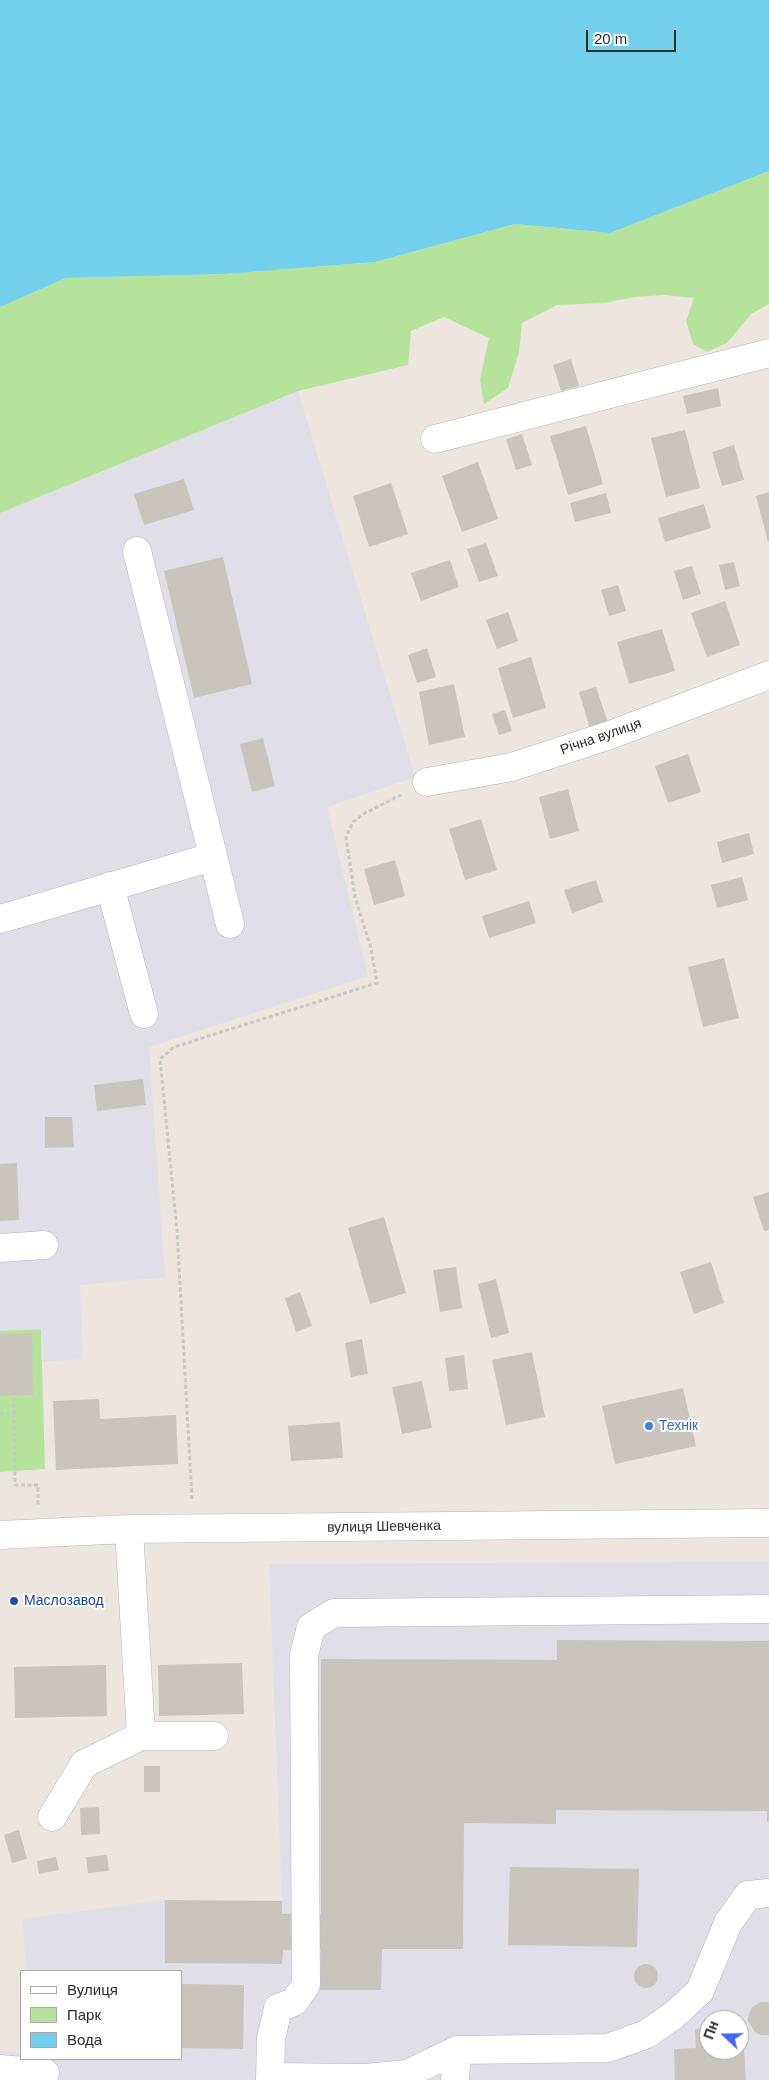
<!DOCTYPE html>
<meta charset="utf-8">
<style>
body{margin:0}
#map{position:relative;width:769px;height:2080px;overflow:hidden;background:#ede6de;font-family:Helvetica,sans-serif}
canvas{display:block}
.legend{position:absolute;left:20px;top:1970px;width:162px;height:90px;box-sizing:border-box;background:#fff;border:1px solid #aaa;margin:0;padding:6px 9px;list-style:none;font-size:15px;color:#2b2b2b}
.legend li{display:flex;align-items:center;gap:10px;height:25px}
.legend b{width:25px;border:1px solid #aaa}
.north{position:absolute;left:699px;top:2010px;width:50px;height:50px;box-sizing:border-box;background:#fff;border:1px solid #aaa;border-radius:50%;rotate:291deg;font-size:14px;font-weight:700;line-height:20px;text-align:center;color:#2b2b2b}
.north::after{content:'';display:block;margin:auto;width:18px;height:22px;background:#4067f8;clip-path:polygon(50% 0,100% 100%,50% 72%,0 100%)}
.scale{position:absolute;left:586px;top:30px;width:90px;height:22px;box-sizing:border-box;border:2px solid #2b2b2b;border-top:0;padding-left:6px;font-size:15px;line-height:18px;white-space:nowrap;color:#2b2b2b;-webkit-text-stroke:4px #fff;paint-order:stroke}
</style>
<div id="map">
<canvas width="769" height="2080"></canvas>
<ul class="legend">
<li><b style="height:6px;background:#fff"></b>Вулиця</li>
<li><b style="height:14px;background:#b5e39b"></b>Парк</li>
<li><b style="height:14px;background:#72d0ed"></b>Вода</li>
</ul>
<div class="north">Пн</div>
<div class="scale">20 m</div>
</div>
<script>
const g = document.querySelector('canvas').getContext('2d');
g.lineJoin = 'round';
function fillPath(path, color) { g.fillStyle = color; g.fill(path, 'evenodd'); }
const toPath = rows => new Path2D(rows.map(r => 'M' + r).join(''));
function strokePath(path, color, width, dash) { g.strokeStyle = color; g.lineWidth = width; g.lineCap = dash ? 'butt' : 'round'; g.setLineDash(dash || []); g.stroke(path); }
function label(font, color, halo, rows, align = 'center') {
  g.font = font + ' Helvetica,sans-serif'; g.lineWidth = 4; g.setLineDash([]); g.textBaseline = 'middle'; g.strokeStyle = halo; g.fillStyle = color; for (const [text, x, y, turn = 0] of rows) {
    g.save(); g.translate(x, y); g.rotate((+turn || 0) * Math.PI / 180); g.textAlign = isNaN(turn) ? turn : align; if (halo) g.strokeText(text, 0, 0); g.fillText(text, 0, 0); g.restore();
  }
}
fillPath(toPath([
 [298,391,415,777,327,807,368,976,149,1047,165,1277,80,1285,83,1359,43,1362,41,1329,0,1331,0,513],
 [769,1562,769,2080,0,2080,0,2051,21,2053,21,2059,181,2059,181,1971,27,1971,22,1919,165,1900,282,1901,269,1564],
 [709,2020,739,2020,739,2050,709,2050]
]), '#e0dee6');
fillPath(toPath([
 [769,171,769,304,751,314,727,343,707,352,693,344,686,321,694,298,665,295,634,297,604,303,557,305,522,323,519,352,508,388,484,404,480,379,489,338,444,317,411,331,408,365,298,391,0,513,0,307,66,278,225,274,375,262,515,224,610,233],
 [41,1329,45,1469,0,1472,0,1331]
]), '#b5e39b');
fillPath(toPath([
 [0,0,769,0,769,171,610,233,515,224,375,262,225,274,66,278,0,307]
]), '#72d0ed');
fillPath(toPath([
 [571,359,579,386,561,391,553,365],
 [718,388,721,406,687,414,683,396],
 [586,426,603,484,568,495,550,436],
 [685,430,700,488,666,497,651,438],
 [522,434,532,465,516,470,506,439],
 [734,445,744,480,722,486,712,452],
 [478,462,498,519,462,532,442,476],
 [184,479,194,510,144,525,134,494],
 [391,483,408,534,369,547,353,496],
 [769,492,769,542,768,542,756,496],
 [606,493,611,513,575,522,570,503],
 [704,504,711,528,665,542,658,518],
 [486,543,498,576,479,582,467,549],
 [223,557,252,684,194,698,164,571],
 [450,560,459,587,421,601,411,573],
 [734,562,740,586,725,590,719,565],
 [692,566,701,594,683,600,674,571],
 [618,585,626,611,609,616,601,590],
 [725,601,740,645,707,657,691,613],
 [508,612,518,641,497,649,486,620],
 [662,629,675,671,629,684,617,642],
 [427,648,436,677,417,683,408,655],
 [531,657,546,708,513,718,498,668],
 [454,684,465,737,429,745,419,692],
 [596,687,608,723,590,729,579,692],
 [505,710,512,731,499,735,492,714],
 [263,738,275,786,252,792,240,744],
 [688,754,701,792,668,803,655,766],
 [568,789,579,831,550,839,539,797],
 [481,819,497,870,465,880,449,829],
 [749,833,754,854,722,863,717,842],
 [395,860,405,896,374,905,364,869],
 [742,877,748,900,717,908,711,885],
 [596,880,603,902,572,913,564,890],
 [529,901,536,923,489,938,482,916],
 [724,958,739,1018,703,1027,688,967],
 [143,1079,146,1105,97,1111,94,1085],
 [45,1117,72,1117,74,1147,45,1148],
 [17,1163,19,1220,0,1221,0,1164],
 [769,1192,769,1230,764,1231,753,1197],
 [384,1217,406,1293,370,1304,348,1228],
 [711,1262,724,1303,694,1314,680,1272],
 [456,1267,462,1308,440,1312,433,1270],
 [496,1279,509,1333,491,1338,478,1284],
 [300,1292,312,1326,296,1332,285,1298],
 [0,1334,32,1334,33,1395,0,1396],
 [362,1339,368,1374,351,1377,345,1343],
 [532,1352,545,1417,506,1425,492,1360],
 [464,1355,468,1389,449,1391,445,1358],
 [422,1381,432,1428,402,1434,392,1387],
 [683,1388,696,1446,615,1464,602,1406],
 [99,1399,100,1419,176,1415,178,1464,56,1470,53,1401],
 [340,1422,343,1458,291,1461,288,1426],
 [557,1640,769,1641,769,1822,767,1822,767,1811,556,1810,556,1824,464,1823,463,1949,382,1949,381,1990,320,1990,321,1949,283,1950,282,1964,165,1963,165,1900,282,1901,282,1914,321,1914,321,1659,557,1660],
 [242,1663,244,1714,159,1716,158,1665],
 [106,1665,107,1716,15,1718,14,1667],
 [144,1766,160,1766,160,1792,144,1792],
 [99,1807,100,1834,81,1835,80,1808],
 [19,1830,27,1859,12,1863,4,1835],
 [107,1855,109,1871,88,1873,86,1857],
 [56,1857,59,1870,39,1874,37,1861],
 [510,1867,639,1869,637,1947,508,1945],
 '634 1976a12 12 0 1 1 24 0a12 12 0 1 1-24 0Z',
 [181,1984,244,1985,243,2049,181,2048],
 [760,2002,769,2002,769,2035,761,2035,755,2032,748,2021,749,2014,752,2007],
 [709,2028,709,2050,744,2048,746,2080,675,2080,674,2049,696,2048,695,2029]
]), '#c9c4bc');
const minor = toPath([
 [435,439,769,353],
 [137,551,230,924],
 [427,782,512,767,610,735,769,675],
 [110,886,144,1014],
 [0,919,212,857],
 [0,1248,44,1245],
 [129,1529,141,1736,214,1736],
 [0,1535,129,1529,769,1523],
 [52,1817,84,1764,141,1736],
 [0,2069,45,2073],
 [270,2077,366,2078,407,2074,457,2050,608,2048,647,2034,674,2015,700,1991,728,1923,748,1895,769,1893],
 [270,2080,271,2039,278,2008,294,2002,306,1985,304,1655,311,1627,334,1613,769,1609],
 [455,2080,457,2050]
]);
strokePath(minor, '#b1b5bf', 29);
strokePath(toPath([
 [0,1414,14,1414,15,1485,38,1485,38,1505],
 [14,1414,14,1396],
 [192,1499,177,1231,160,1059,174,1047,377,983,371,948,355,897,346,837,353,822,365,813,401,795]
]), '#c8c8c8', 3, [4, 2.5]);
strokePath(minor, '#fff', 28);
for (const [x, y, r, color] of [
 [649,1426,5,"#3f7fe0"],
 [14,1601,5,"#1a4fb4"]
]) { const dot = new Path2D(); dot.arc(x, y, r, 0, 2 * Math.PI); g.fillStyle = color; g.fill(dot); strokePath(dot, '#fff', 2); }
label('14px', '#2b2b2b', '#fff', [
 ["Річна вулиця",601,737,-19],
 ["вулиця Шевченка",384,1527,-1]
]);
label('14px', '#366cbe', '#fff', [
 ["Технік",659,1426]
], 'left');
label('14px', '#164399', '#fff', [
 ["Маслозавод",24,1601]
], 'left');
</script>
